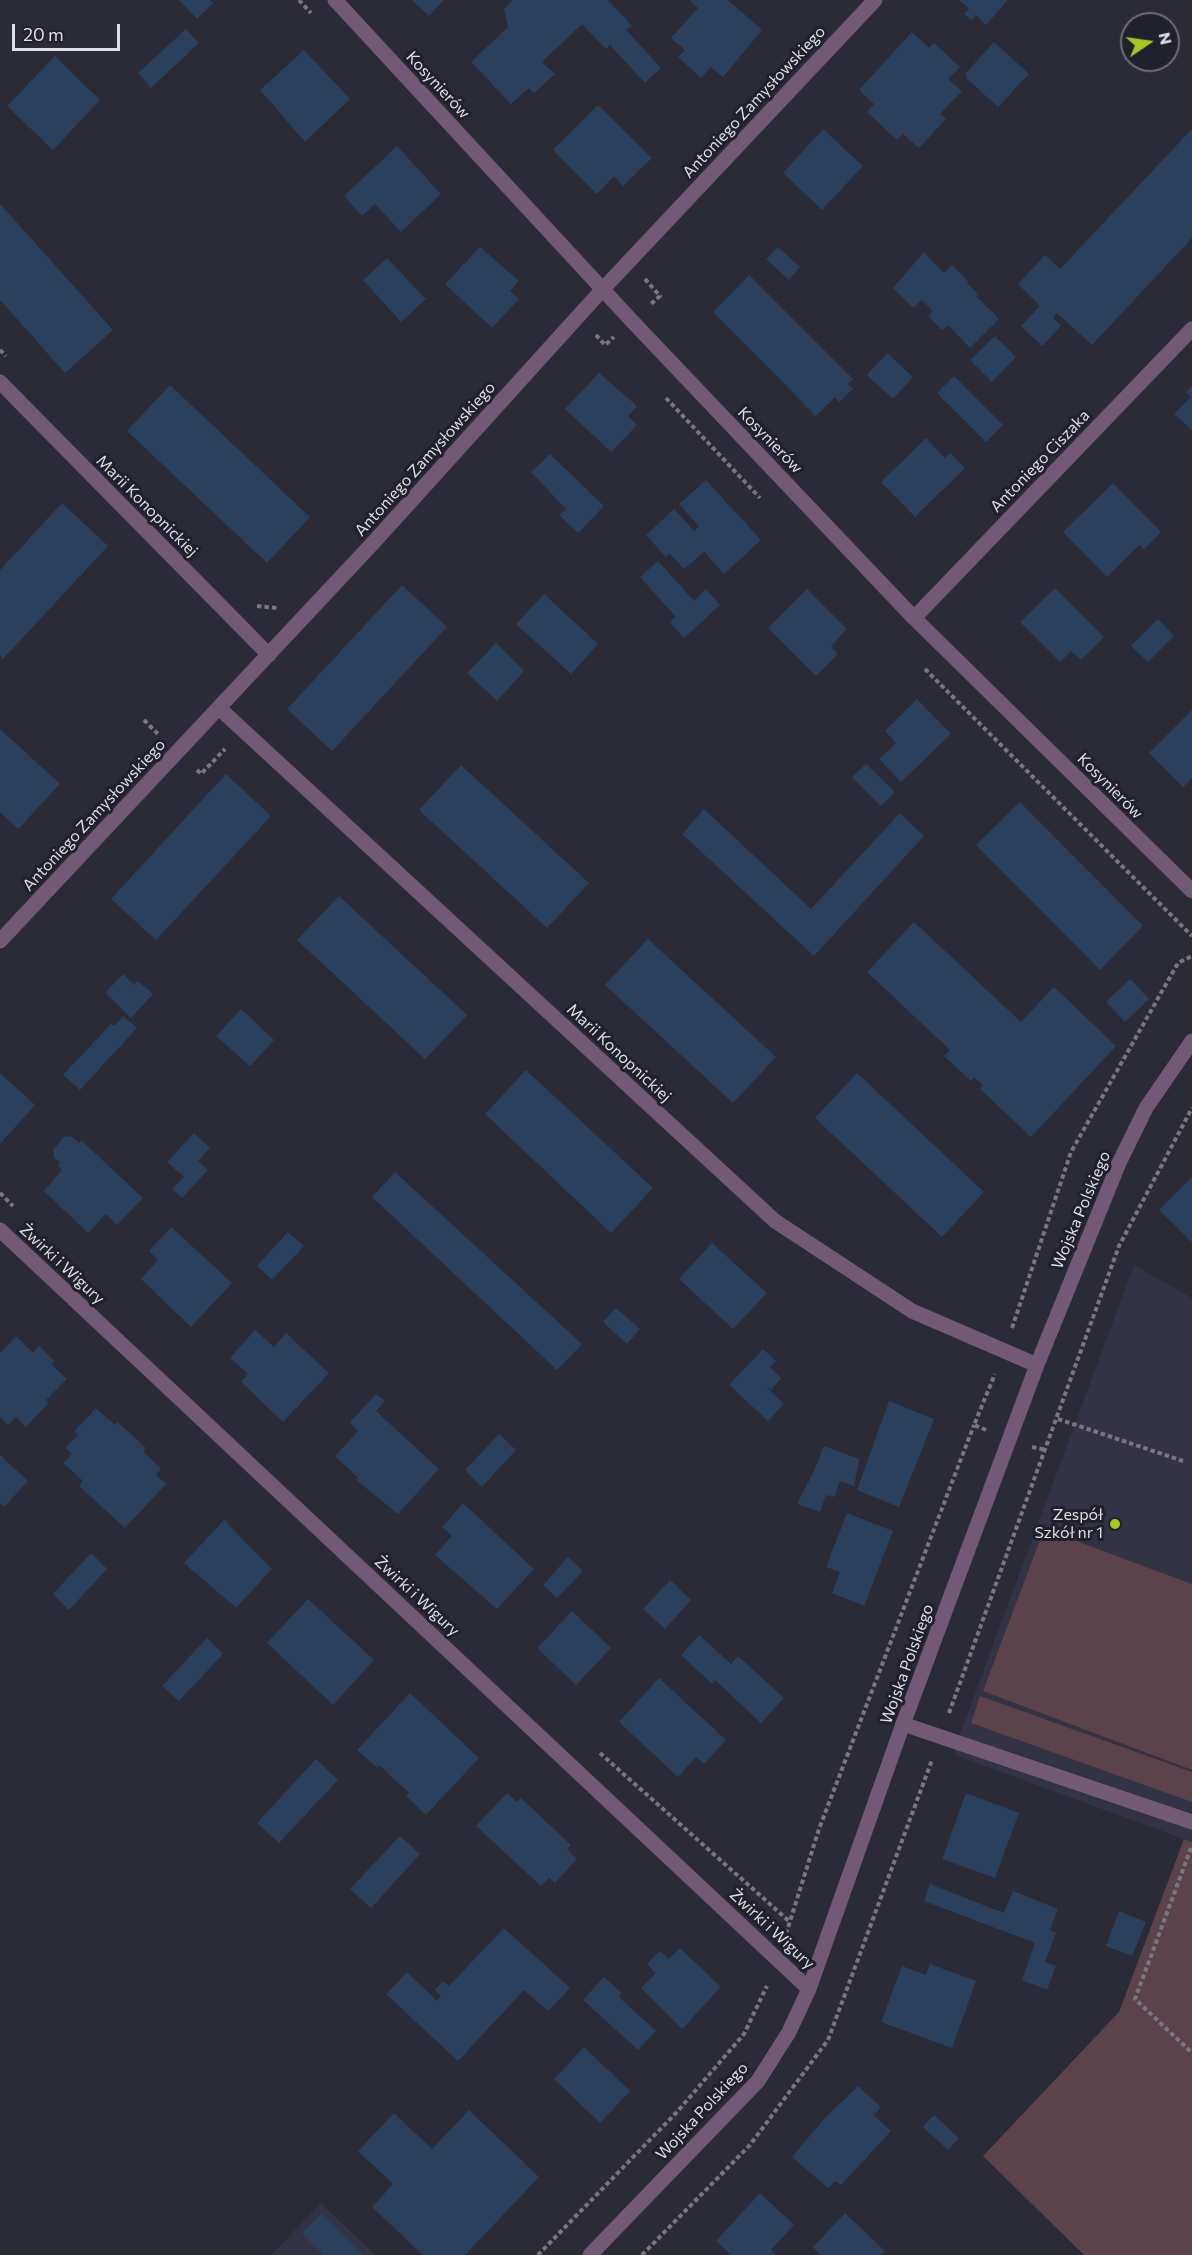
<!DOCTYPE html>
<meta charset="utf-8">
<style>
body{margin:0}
#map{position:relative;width:1192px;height:2255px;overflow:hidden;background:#2b2a37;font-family:Commissioner,sans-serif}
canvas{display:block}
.north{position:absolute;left:1120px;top:12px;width:60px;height:60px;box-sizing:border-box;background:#21202d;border:2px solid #6d6c77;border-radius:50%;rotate:77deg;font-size:16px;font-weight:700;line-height:24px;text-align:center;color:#dfdfe7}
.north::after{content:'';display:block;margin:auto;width:21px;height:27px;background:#a6c821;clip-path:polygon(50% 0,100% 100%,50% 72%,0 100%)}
.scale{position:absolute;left:12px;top:24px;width:108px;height:27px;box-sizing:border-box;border:3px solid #dfdfe7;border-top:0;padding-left:8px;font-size:18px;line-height:21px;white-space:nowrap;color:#dfdfe7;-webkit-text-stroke:4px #21202d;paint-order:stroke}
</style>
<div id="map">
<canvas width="1192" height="2255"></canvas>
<div class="north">N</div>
<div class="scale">20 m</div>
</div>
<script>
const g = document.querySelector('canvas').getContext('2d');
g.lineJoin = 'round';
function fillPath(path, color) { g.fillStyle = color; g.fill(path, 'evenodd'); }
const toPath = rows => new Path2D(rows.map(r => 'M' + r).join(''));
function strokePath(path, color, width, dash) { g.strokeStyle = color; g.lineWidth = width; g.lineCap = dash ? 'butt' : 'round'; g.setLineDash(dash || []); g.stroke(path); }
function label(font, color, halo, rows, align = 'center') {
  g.font = font + ' Commissioner,sans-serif'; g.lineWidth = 6; g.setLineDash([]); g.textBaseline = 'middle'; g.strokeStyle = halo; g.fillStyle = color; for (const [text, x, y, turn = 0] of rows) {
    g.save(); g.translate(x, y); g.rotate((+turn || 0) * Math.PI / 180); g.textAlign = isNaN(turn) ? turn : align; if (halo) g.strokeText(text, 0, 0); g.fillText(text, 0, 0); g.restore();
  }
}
fillPath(toPath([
 [1134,1265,1192,1298,1192,1842,957,1756,954,1750],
 [321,2203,375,2255,271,2255]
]), '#343245');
fillPath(toPath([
 [1044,1529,1192,1584,1192,1770,983,1691],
 [980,1696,1192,1772,1192,1802,971,1723],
 [1184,1839,1192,1842,1192,2255,1084,2255,983,2156,1119,2012]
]), '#5b424b');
fillPath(toPath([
 [179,0,210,0,213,3,197,19],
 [412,0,444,0,429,16],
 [513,0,608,0,632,26,626,30,661,68,645,83,610,45,606,49,582,24,542,62,555,74,534,93,529,88,511,104,471,62,508,27,504,9],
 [689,0,728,0,762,30,723,77,711,67,701,78,678,57,685,50,671,38,698,8],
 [959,0,1008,0,986,25,976,15,971,20,964,14,969,9],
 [186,29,199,43,151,88,138,73],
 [912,32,929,48,934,43,960,67,948,79,962,91,940,114,946,119,919,148,903,134,897,140,867,112,874,104,859,90],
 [994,42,1029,74,998,107,967,79,966,73],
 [304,50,350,99,305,142,260,90],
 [55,56,100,100,53,150,7,106],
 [598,105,652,158,623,186,614,176,597,194,553,150],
 [823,129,863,166,822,210,783,173],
 [1192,129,1192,238,1092,345,1057,313,1053,318,1061,326,1042,346,1021,326,1040,306,1018,284,1045,255,1060,269],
 [397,146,441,194,401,232,375,204,362,216,344,196],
 [0,204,113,330,65,373,0,300],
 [480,247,519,281,510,291,519,299,492,328,445,284],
 [778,247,800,267,789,280,766,259],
 [924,252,944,273,952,265,968,281,967,283,978,294,976,296,999,319,970,348,948,325,942,330,928,316,933,311,922,300,913,308,893,288],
 [387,258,426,299,401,322,363,280],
 [749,275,853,379,848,384,853,389,839,402,835,397,816,416,713,312],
 [995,336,1016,357,992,382,970,360],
 [887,353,913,377,893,399,867,375],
 [599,373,637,406,628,416,637,425,611,452,565,409],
 [954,376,1003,425,986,442,937,393],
 [170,385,310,517,267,563,127,431],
 [1192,386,1192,430,1174,414,1191,397,1186,392],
 [926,438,945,458,950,453,965,468,915,517,881,482],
 [550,454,604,506,578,533,559,515,566,509,531,472],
 [706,480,761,540,724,574,704,552,684,569,669,553,666,557,646,535,674,509,694,531,699,526,679,504],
 [1113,483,1161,532,1144,549,1139,545,1107,577,1063,532],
 [62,503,108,546,3,659,0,655,0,570],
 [658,561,694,601,706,589,720,605,684,638,670,622,676,617,640,577],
 [402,585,447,627,332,751,287,709],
 [1055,588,1104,637,1081,660,1071,651,1060,662,1020,622],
 [807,589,847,629,831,646,838,654,816,676,768,628],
 [544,594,598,644,571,674,516,624],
 [1158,619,1174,636,1148,662,1131,646],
 [496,643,524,671,497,701,467,673],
 [917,699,951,734,901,782,879,759,896,743,885,731],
 [1192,710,1192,778,1183,787,1149,753],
 [0,729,60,784,18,829,0,812],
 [866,764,895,792,881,806,852,777],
 [461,765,589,883,547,928,419,810],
 [226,774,271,816,156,940,111,899],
 [1020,802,1143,926,1100,970,976,845],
 [704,809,811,909,900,813,924,836,814,956,682,834],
 [339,896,467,1015,425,1059,297,940],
 [914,922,1021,1022,1054,987,1116,1046,1031,1137,980,1089,983,1085,974,1077,971,1081,944,1056,950,1050,867,972],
 [648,939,776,1057,733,1103,605,985],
 [123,974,134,985,138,981,153,994,131,1018,105,993],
 [1130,979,1149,999,1125,1022,1106,1002],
 [241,1009,274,1040,250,1066,216,1036],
 [123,1016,137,1028,80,1090,63,1075,111,1024,114,1026],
 [526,1070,653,1188,611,1233,485,1114],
 [0,1073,35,1105,0,1144],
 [857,1073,984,1192,942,1237,815,1118],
 [194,1133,210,1148,198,1161,208,1170,182,1198,172,1189,184,1177,167,1162],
 [65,1136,72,1137,79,1143,81,1140,143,1198,117,1225,106,1214,88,1233,44,1191,62,1170,58,1166,60,1163,54,1157,53,1150],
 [395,1172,582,1344,557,1370,372,1197],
 [1192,1177,1192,1242,1159,1210],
 [171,1227,232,1283,191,1327,141,1279,158,1260,149,1251],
 [288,1232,304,1246,272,1280,257,1266],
 [712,1243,767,1293,733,1329,679,1279],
 [616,1308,640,1329,627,1344,603,1322],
 [255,1330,274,1347,286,1333,329,1373,283,1422,241,1382,248,1374,230,1358],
 [16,1336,33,1353,39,1346,54,1361,51,1364,67,1379,46,1400,49,1403,26,1427,16,1417,8,1425,0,1417,0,1353],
 [763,1349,776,1361,770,1367,781,1378,771,1390,765,1386,784,1404,768,1421,729,1385],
 [376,1394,385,1401,376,1411,439,1469,398,1514,356,1480,358,1478,335,1456,358,1431,350,1422],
 [889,1401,934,1419,899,1507,857,1490],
 [96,1408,115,1425,118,1422,146,1448,143,1451,161,1469,156,1475,166,1484,125,1528,79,1486,83,1481,63,1463,72,1454,65,1448,78,1435,74,1432],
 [499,1434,516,1450,482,1487,465,1470],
 [824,1446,859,1459,854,1486,840,1481,834,1497,826,1495,820,1512,797,1504,814,1471],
 [0,1455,28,1481,4,1507,0,1503],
 [463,1503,534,1569,497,1609,435,1555,452,1536,442,1527],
 [847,1513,893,1531,864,1606,832,1593,840,1572,826,1567],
 [224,1520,272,1569,236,1608,184,1563],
 [91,1553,107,1569,69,1610,53,1594],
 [568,1557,583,1571,557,1598,543,1585],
 [670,1580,691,1600,665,1629,643,1609],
 [308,1599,374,1660,333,1705,267,1643],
 [572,1611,611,1648,576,1685,537,1648],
 [699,1635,731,1664,738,1656,784,1698,761,1723,715,1680,712,1684,681,1655],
 [207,1638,223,1654,179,1701,162,1686],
 [659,1678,726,1740,704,1764,696,1757,678,1777,619,1722],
 [410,1693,479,1758,426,1815,406,1796,409,1793,379,1765,377,1768,357,1750],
 [316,1759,338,1780,279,1843,257,1823],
 [507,1793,517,1802,521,1798,571,1845,567,1849,577,1859,555,1883,549,1878,541,1886,476,1826],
 [966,1793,1019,1813,995,1878,942,1859],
 [400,1836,420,1854,371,1908,350,1889],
 [930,1884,1004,1913,1013,1891,1058,1909,1050,1930,1056,1933,1045,1962,1056,1966,1047,1990,1022,1980,1035,1943,924,1901],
 [1119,1911,1146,1922,1132,1956,1106,1946],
 [504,1928,570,1988,548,2011,524,1990,458,2061,386,1994,407,1972,437,2001,441,1996,435,1990,443,1981,449,1986],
 [680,1948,721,1987,682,2029,641,1988,656,1973,647,1964,660,1951,669,1959],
 [930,1964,976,1981,952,2048,881,2022,902,1966,926,1975],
 [604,1977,622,1993,619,1997,656,2031,638,2050,583,2000],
 [584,2047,630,2091,600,2123,554,2079],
 [858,2086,881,2107,874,2115,891,2131,841,2185,835,2181,828,2188,792,2157,823,2120],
 [469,2110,539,2177,465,2255,423,2255,372,2207,393,2184,358,2151,394,2113,432,2149],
 [934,2115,959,2138,948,2150,923,2127],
 [760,2193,794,2225,771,2250,776,2255,731,2255,716,2241],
 [322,2213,364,2255,324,2255,302,2233],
 [845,2213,885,2251,881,2255,821,2255,813,2247]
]), '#2b405c');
strokePath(toPath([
 [299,0,311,13],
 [645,279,660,296,651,304],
 [596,335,605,345,614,337],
 [0,350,6,356],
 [666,398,760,498],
 [257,606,277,608],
 [925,669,1192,936],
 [144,720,158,734],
 [197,770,201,774,225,749],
 [0,1193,13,1206],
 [1012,1328,1071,1152,1178,963,1192,956],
 [1058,1419,1183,1461],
 [986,1430,974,1425,995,1374],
 [1032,1447,1046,1450],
 [949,1713,1119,1246,1192,1108],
 [600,1753,790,1922],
 [1191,1848,1135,1999,1192,2053],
 [786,1934,819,1829,974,1425],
 [538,2255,677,2112,744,2034,767,1986],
 [642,2255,750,2145,828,2040,932,1760]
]), '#777681', 4, [4.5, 3]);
strokePath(toPath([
 [903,1724,1192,1822]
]), '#725975', 15);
strokePath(toPath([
 [335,0,632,321,914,618,1192,891],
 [0,382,269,655],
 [914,618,1192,329],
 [219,708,775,1221,912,1311,1037,1365],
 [0,941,373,543,602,290,875,0],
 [0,1230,809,1989],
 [590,2255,758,2081,789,2032,809,1989,903,1724,1037,1365,1119,1163,1146,1108,1192,1041]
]), '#725975', 15);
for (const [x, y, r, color] of [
 [1115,1524,6,"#a6c821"]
]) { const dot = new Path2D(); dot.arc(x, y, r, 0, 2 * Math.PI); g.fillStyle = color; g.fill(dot); strokePath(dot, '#21202d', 2); }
label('16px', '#dfdfe7', '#21202d', [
 ["Kosynierów",438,85,47],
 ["Antoniego Zamysłowskiego",754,102,-47],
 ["Kosynierów",770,440,46],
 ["Antoniego Zamysłowskiego",425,459,-48],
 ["Antoniego Ciszaka",1040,461,-46],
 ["Marii Konopnickiej",147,506,45],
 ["Kosynierów",1110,786,45],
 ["Antoniego Zamysłowskiego",94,815,-47],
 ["Marii Konopnickiej",619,1053,43],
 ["Wojska Polskiego",1081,1210,-67],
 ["Żwirki i Wigury",62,1264,43],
 ["Żwirki i Wigury",417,1596,43],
 ["Wojska Polskiego",907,1664,-70],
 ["Żwirki i Wigury",772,1929,43],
 ["Wojska Polskiego",702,2111,-47]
]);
label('16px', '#dfdfe7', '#21202d', [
 ["Zespół",1103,1515],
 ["Szkół nr 1",1103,1533]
], 'right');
</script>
